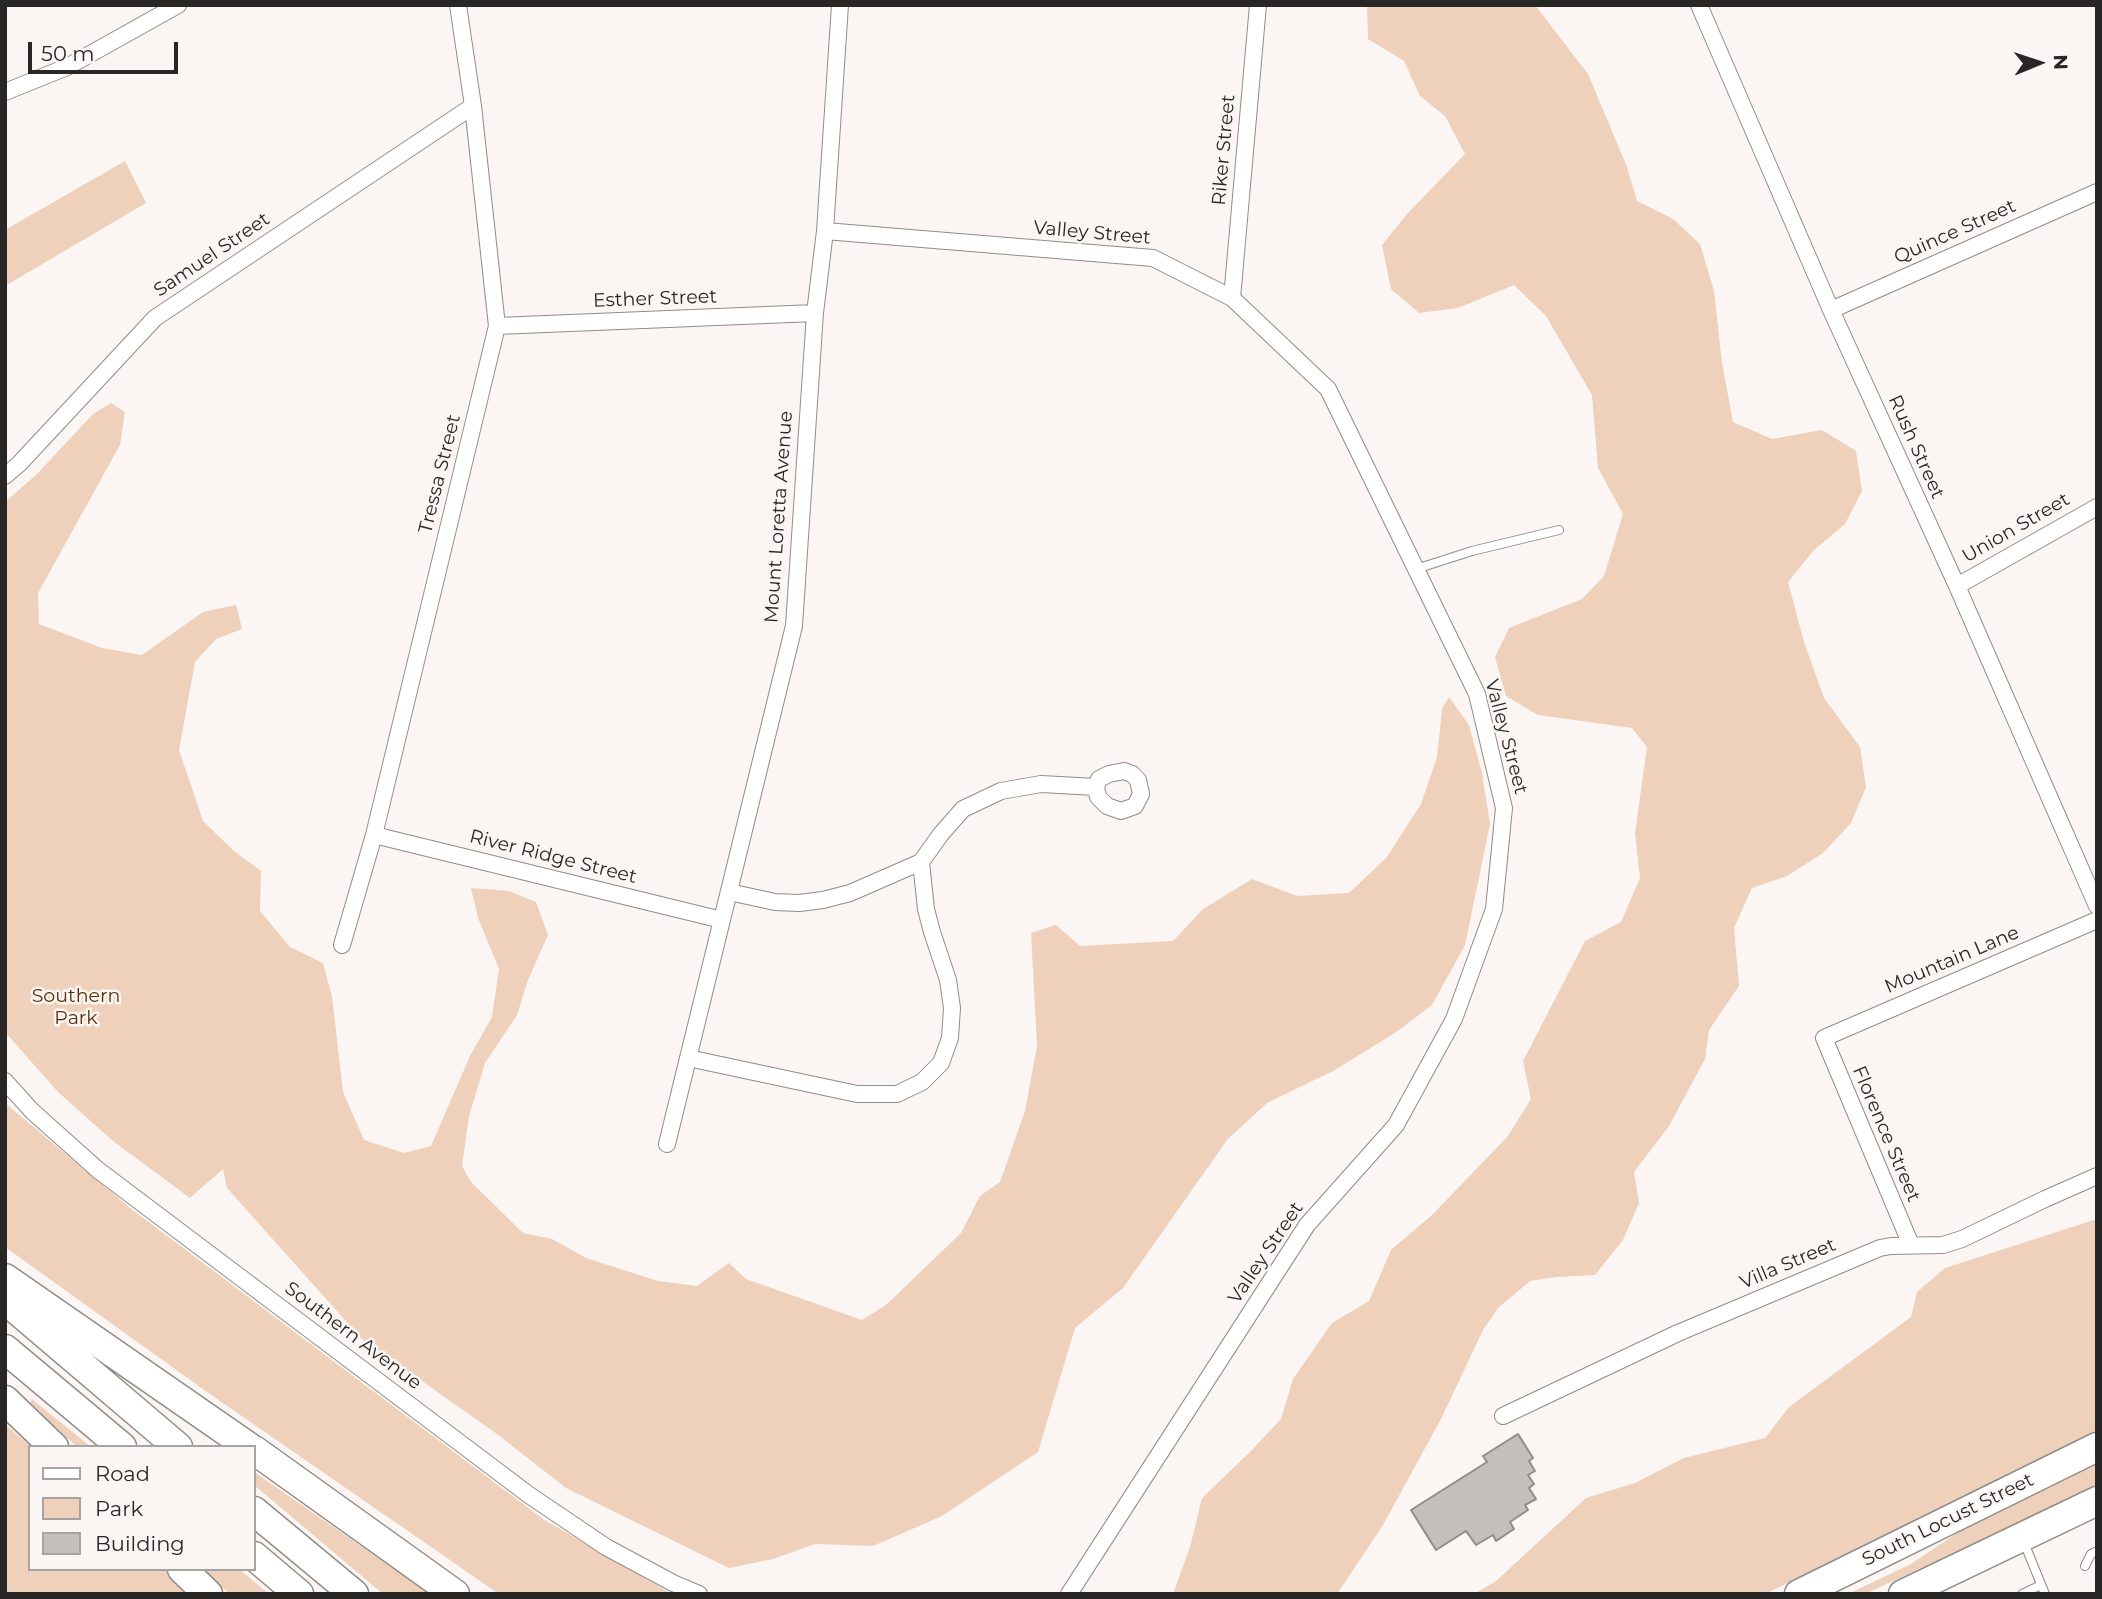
<!DOCTYPE html>
<style>
body{margin:0}
#map{position:relative;width:2102px;height:1599px;overflow:hidden;background:#fbf6f3;font-family:Montserrat,sans-serif}
canvas{display:block}
.frame{position:absolute;inset:0;border:7px solid #282725;pointer-events:none}
.legend{position:absolute;left:28px;top:1445px;width:228px;height:126px;box-sizing:border-box;background:#fbf6f3;border:2px solid #a7a3a1;margin:0;padding:9px 12px;list-style:none;font-size:21px;color:#282725}
.legend li{display:flex;align-items:center;gap:14px;height:35px}
.legend b{width:35px;border:2px solid #a7a3a1}
.north{position:absolute;left:2004px;top:28px;width:70px;height:70px;-webkit-text-stroke:5px #fbf6f3;paint-order:stroke;rotate:88deg;font-size:19px;font-weight:700;line-height:28px;text-align:center;color:#282725}
.north::after{content:'';display:block;margin:auto;width:24px;height:32px;background:#282725;clip-path:polygon(50% 0,100% 100%,50% 72%,0 100%)}
.scale{position:absolute;left:28px;top:42px;width:150px;height:32px;box-sizing:border-box;border:4px solid #282725;border-top:0;padding-left:9px;font-size:21px;line-height:24px;white-space:nowrap;color:#282725;-webkit-text-stroke:5px #fbf6f3;paint-order:stroke}
</style>
<div id="map">
<canvas width="2102" height="1599"></canvas>
<div class="frame"></div>
<ul class="legend">
<li><b style="height:9px;background:#fff"></b>Road</li>
<li><b style="height:19px;background:#eed0bb"></b>Park</li>
<li><b style="height:19px;background:#c4bfbb"></b>Building</li>
</ul>
<div class="north">N</div>
<div class="scale">50 m</div>
</div>
<script>
const g = document.querySelector('canvas').getContext('2d');
g.lineJoin = 'round';
function fillPath(path, color) { g.fillStyle = color; g.fill(path, 'evenodd'); }
const toPath = rows => new Path2D(rows.map(r => 'M' + r).join(''));
function strokePath(path, color, width, dash) { g.strokeStyle = color; g.lineWidth = width; g.lineCap = dash ? 'butt' : 'round'; g.setLineDash(dash || []); g.stroke(path); }
function label(font, color, halo, rows, align = 'center') {
  g.font = font + ' Montserrat,sans-serif'; g.lineWidth = 5; g.setLineDash([]); g.textBaseline = 'middle'; g.strokeStyle = halo; g.fillStyle = color; for (const [text, x, y, turn = 0] of rows) {
    g.save(); g.translate(x, y); g.rotate((+turn || 0) * Math.PI / 180); g.textAlign = isNaN(turn) ? turn : align; if (halo) g.strokeText(text, 0, 0); g.fillText(text, 0, 0); g.restore();
  }
}
fillPath(toPath([
 [1367,5,1535,5,1588,74,1627,167,1637,201,1673,219,1700,244,1714,291,1722,363,1733,422,1772,439,1822,430,1856,451,1862,491,1845,524,1814,550,1788,582,1804,642,1824,698,1860,747,1866,787,1851,823,1823,853,1787,876,1752,888,1734,928,1739,986,1709,1030,1705,1059,1669,1126,1634,1172,1639,1203,1623,1240,1595,1275,1556,1277,1530,1281,1498,1308,1483,1330,1441,1419,1383,1525,1337,1594,1173,1594,1190,1547,1202,1498,1250,1452,1281,1419,1293,1379,1332,1323,1369,1301,1391,1250,1433,1214,1508,1136,1531,1099,1523,1061,1585,941,1621,922,1640,878,1635,833,1647,747,1632,728,1538,715,1506,696,1495,657,1509,628,1582,599,1604,576,1623,514,1598,468,1592,395,1546,316,1514,285,1458,308,1419,313,1391,289,1382,245,1407,214,1465,154,1445,116,1420,96,1404,61,1368,39],
 [125,161,146,203,5,286,5,230],
 [111,403,125,412,120,445,38,593,39,624,102,648,142,655,203,612,236,605,242,629,216,639,195,662,179,750,203,821,234,851,261,871,260,911,290,947,323,963,332,997,343,1092,364,1140,404,1153,431,1146,470,1056,492,1017,499,969,478,918,471,888,509,891,536,902,548,935,528,980,517,1015,485,1063,469,1116,462,1166,471,1182,523,1233,552,1239,586,1258,658,1281,697,1286,729,1263,746,1279,862,1320,886,1305,961,1233,980,1196,1000,1182,1025,1111,1037,1046,1031,933,1056,925,1080,946,1173,941,1203,909,1252,879,1297,896,1349,893,1387,857,1421,804,1437,757,1442,709,1449,697,1469,725,1482,773,1490,824,1465,945,1432,1005,1395,1033,1333,1071,1267,1103,1227,1140,1123,1288,1075,1328,1038,1452,942,1516,873,1546,815,1544,773,1559,729,1568,566,1488,497,1434,361,1338,227,1188,223,1169,190,1198,113,1141,58,1092,5,1032,5,502,36,475,93,414],
 [5,1103,130,1208,543,1519,672,1594,499,1594,207,1392,5,1247],
 [2097,1219,2097,1431,1765,1594,1474,1594,1496,1581,1586,1498,1635,1483,1684,1458,1765,1438,1789,1407,1911,1317,1917,1292,1945,1268],
 [32,1399,91,1447,77,1447,30,1403],
 [5,1424,31,1447,30,1569,166,1569,190,1594,5,1594],
 [2097,1461,2097,1486,1865,1594,1848,1594,1911,1564,1972,1523],
 [254,1472,430,1594,383,1594,254,1485],
 [204,1569,239,1569,269,1594,229,1594]
]), '#eed0bb');
const building = toPath([
 [1518,1434,1533,1458,1529,1461,1535,1471,1528,1475,1534,1484,1529,1488,1536,1499,1525,1505,1528,1510,1510,1522,1514,1529,1496,1541,1493,1535,1476,1545,1466,1531,1436,1550,1411,1510,1487,1462,1483,1456,1518,1434]
]);
fillPath(building, '#c4bfbb');
strokePath(building, '#918c89', 2);
const service = toPath([
 [1416,569,1472,551,1559,530],
 [2023,1540,2045,1594],
 [2085,1566,2091,1554,2097,1551],
 [2022,1594,2041,1585]
]);
const minor = toPath([
 [1699,5,1831,310,1957,586,2097,906],
 [5,92,67,67,178,5],
 [825,231,1153,258,1232,298,1328,389,1477,694,1504,808,1494,909,1454,1019,1396,1125,1307,1225,1069,1594],
 [1232,298,1258,5],
 [1831,310,2097,192],
 [497,326,815,313],
 [5,476,19,464,155,318,473,106],
 [1957,586,2097,507],
 [374,835,722,920],
 [729,892,775,902,799,903,823,900,850,893,921,862,941,834,963,809,1001,791,1041,784,1096,787,1098,797,1107,806,1121,811,1135,806,1141,794,1138,780,1132,774,1124,771,1109,774,1099,779,1096,787],
 [342,945,374,835,497,326,473,106,458,5],
 [688,1058,857,1094,897,1094,922,1082,941,1063,950,1038,952,1008,948,980,932,932,926,909,921,862],
 [5,1081,32,1111,98,1170,529,1495,606,1547,673,1583,699,1594],
 [667,1144,794,626,815,313,825,231,840,5],
 [1911,1245,1824,1038,2097,920],
 [1503,1416,1678,1333,1880,1248,1891,1246,1943,1245,1962,1239,2045,1199,2097,1176]
]);
const trunk = toPath([
 [5,1278,249,1447],
 [5,1300,178,1447],
 [5,1349,122,1447],
 [5,1400,54,1447],
 [254,1450,455,1594],
 [254,1511,354,1594],
 [254,1556,299,1594],
 [182,1569,208,1594],
 [1799,1594,2097,1447],
 [1903,1594,2097,1501]
]);
strokePath(service, '#908c88', 10);
strokePath(minor, '#908c88', 18);
strokePath(trunk, '#908c88', 31);
strokePath(service, '#fff', 8);
strokePath(minor, '#fff', 16);
strokePath(trunk, '#fff', 28);
label('19px', '#282725', '#fbf6f3', [
 ["Riker Street",1224,150,-85],
 ["Quince Street",1955,232,-24],
 ["Valley Street",1092,233,5],
 ["Samuel Street",212,255,-34],
 ["Esther Street",655,299,-2],
 ["Rush Street",1916,447,66],
 ["Tressa Street",440,474,-76],
 ["Mount Loretta Avenue",779,517,-86],
 ["Union Street",2016,528,-30],
 ["Valley Street",1506,737,75],
 ["River Ridge Street",553,857,14],
 ["Mountain Lane",1952,960,-23],
 ["Florence Street",1886,1134,67],
 ["Valley Street",1266,1253,-56],
 ["Villa Street",1788,1264,-23],
 ["Southern Avenue",353,1336,37],
 ["South Locust Street",1948,1520,-26]
]);
label('19px', '#5a3007', '#fbf6f3', [
 ["Southern",76,996],
 ["Park",76,1018]
]);
</script>
